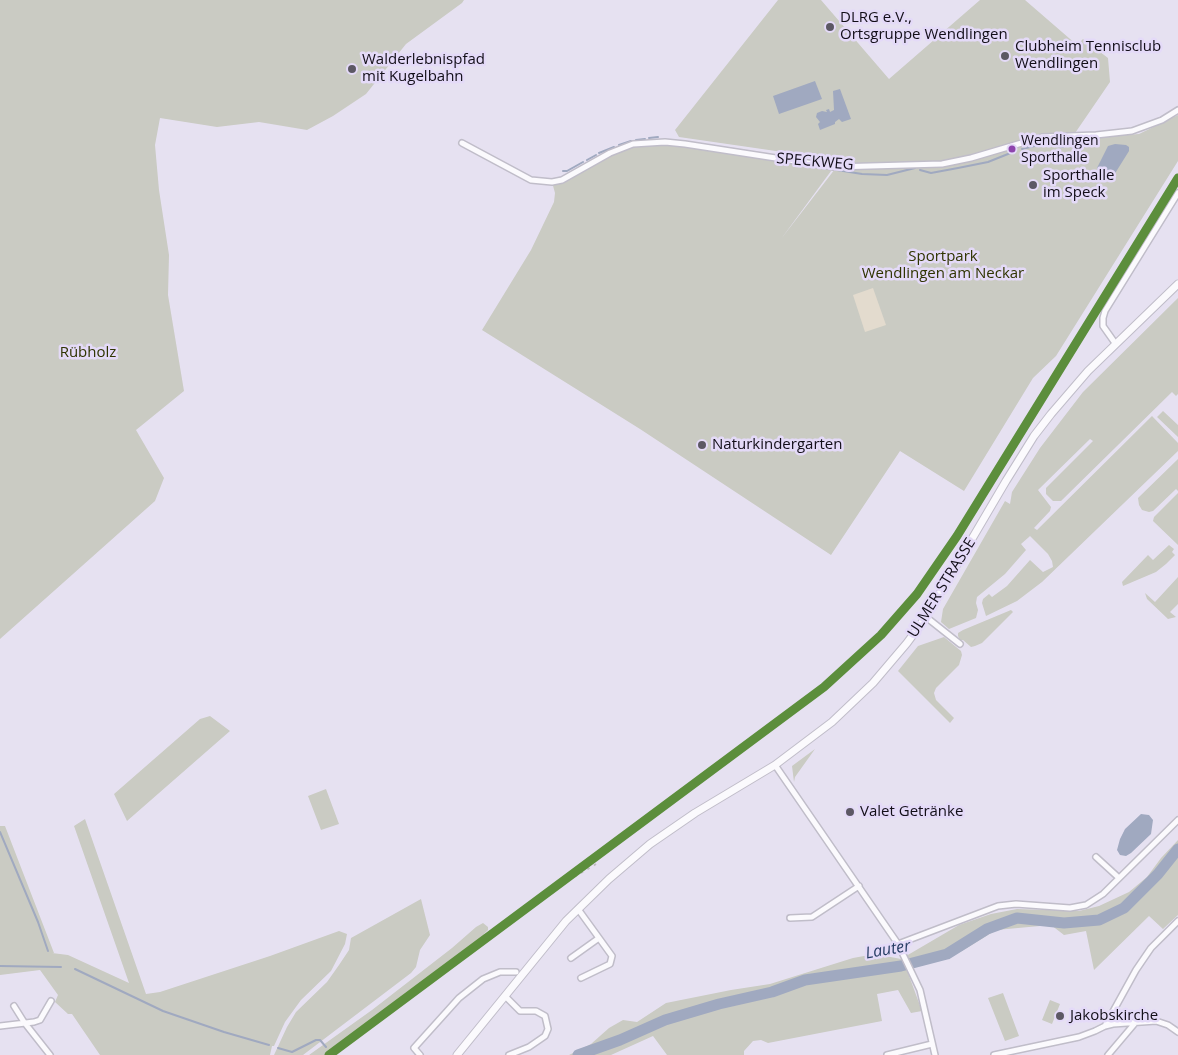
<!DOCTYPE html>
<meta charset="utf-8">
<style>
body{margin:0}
canvas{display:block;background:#e6e1f1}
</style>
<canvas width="1178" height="1055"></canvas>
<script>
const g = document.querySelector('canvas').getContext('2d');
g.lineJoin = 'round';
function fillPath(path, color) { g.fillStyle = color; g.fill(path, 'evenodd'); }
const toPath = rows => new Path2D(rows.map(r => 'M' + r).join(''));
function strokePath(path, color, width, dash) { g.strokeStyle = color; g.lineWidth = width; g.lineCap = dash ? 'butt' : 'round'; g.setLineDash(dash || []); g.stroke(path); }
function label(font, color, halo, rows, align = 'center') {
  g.font = font + ' "Open Sans",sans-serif'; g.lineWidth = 5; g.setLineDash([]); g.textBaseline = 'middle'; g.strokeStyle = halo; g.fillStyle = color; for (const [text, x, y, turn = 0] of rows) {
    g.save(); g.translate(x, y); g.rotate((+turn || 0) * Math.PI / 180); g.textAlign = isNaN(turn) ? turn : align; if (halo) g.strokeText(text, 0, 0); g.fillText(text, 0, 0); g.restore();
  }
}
fillPath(toPath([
 [0,0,464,0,462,3,406,44,366,94,333,116,307,130,259,122,217,127,160,118,155,145,159,190,169,255,168,295,184,391,136,430,164,478,155,501,0,639],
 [778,0,821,0,889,79,980,0,1025,0,1077,45,1083,39,1108,58,1110,82,1071,139,1139,134,1178,115,1178,161,1056,356,1033,378,964,491,900,451,831,555,640,429,482,330,531,250,554,202,555,193,552,182,562,180,610,153,633,144,665,142,834,167,781,239,835,169,838,160,679,137,675,130],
 [1178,298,1178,394,1176,396,1172,392,1061,501,1053,501,1046,494,1046,488,1093,441,1090,439,1038,490,1051,507,1050,511,1034,528,1037,530,1152,416,1178,443,1178,451,1042,582,1017,601,986,616,982,603,983,599,989,594,992,597,1007,586,1030,560,1043,572,1053,567,1052,561,1048,554,1030,536,1029,537,1021,544,1026,550,1005,574,977,597,976,603,978,610,976,618,949,629,941,622,943,609,1005,501,1010,504,1012,492,1040,448,1083,392],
 [1163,411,1178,425,1178,437,1157,417],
 [1178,459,1178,491,1176,489,1153,511,1149,512,1142,510,1139,505,1138,498],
 [1178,493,1178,545,1153,521,1154,517],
 [1169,545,1174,549,1172,552,1175,555,1166,564,1156,572,1123,586,1122,582,1148,555,1153,560],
 [1178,577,1178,604,1170,612,1176,617,1168,619,1147,599,1145,593,1155,602],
 [1011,610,1013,612,982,643,975,646,971,647,963,640,960,640,958,636,958,633,963,630],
 [944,637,961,651,962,655,959,665,936,688,934,693,936,700,954,718,950,723,898,671,918,646],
 [210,716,230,731,127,821,114,794,200,719],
 [815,749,795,777,794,782,792,766],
 [326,789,339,824,321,830,308,796],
 [85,819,146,994,160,992,270,956,339,931,347,934,345,944,331,971,301,1000,285,1022,274,1046,272,1046,270,1055,100,1055,72,1014,68,1014,55,1002,58,995,40,970,0,975,0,826,5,826,54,953,52,953,68,955,129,983,74,826],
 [1178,840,1178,915,1163,929,1149,916,1094,970,1086,931,1064,935,1051,925,996,930,962,951,915,967,908,973,922,1011,911,1013,898,990,877,994,882,1021,768,1043,761,1040,753,1041,744,1051,744,1055,667,1055,653,1036,611,1055,569,1055,591,1044,609,1028,623,1020,637,1022,666,1003,731,990,770,984,853,958,875,954,901,959,959,925,991,914,1017,909,1079,911,1099,906,1129,892,1147,877,1161,858],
 [421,899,430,935,420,950,416,967,411,973,303,1055,274,1055,287,1027,296,1012,327,982,339,965,349,950,351,938],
 [483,923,488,927,488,930,484,934,485,937,326,1055,309,1055,372,1010,452,948,476,927],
 [1003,993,1019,1036,1005,1041,988,998],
 [1050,1000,1060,1004,1052,1024,1042,1020]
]), '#cacbc3');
fillPath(toPath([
 [873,288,886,325,865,332,853,295]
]), '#e3dbce');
fillPath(toPath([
 [815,81,822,99,779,114,773,96],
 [840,89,851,119,842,122,839,119,835,122,835,124,820,130,818,124,820,122,816,117,817,113,822,111,827,112,826,110,829,109,830,112,834,110,833,91],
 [1115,144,1126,145,1129,147,1129,151,1114,175,1110,177,1099,173,1097,168,1108,146],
 [1141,814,1149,815,1153,820,1151,834,1131,853,1126,856,1120,855,1117,850,1120,839,1125,829]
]), '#a0a9c0');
strokePath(toPath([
 [649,138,658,137],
 [636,140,645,139],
 [619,145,631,141],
 [1022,149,1043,144,1063,147],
 [599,153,614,147],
 [587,160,596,155],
 [837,170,862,174,887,175,915,168],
 [920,170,931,173,958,168,988,162,1013,152],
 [563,171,567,171,583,162],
 [0,832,38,922,48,951],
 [0,966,61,967],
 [75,969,163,1011,224,1032,269,1045],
 [278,1048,292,1052,316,1040,320,1040,326,1047]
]), '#a0a9c0', 2);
strokePath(toPath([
 [578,1055,620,1040,665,1020,719,1004,772,992,805,980,901,966,947,954,987,929,1017,918,1064,923,1099,920,1124,908,1158,874,1178,849]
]), '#a0a9c0', 11);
const minor = toPath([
 [462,143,531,180,552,182,562,180,610,153,633,144,665,142,685,144,834,167,942,164,971,158,1042,137,1096,135,1132,131,1162,120,1178,110],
 [1115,343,1103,326,1103,318,1105,311,1178,193],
 [926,617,960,644],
 [775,765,898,944,920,990,935,1055],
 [1096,857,1119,878],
 [578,909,612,956,610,964,581,978],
 [790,918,812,917,859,886],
 [898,944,998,906,1016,904,1070,908,1086,905,1103,894,1178,820],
 [571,958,599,938],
 [505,996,520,1011,536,1011,545,1016,548,1029,545,1036,529,1047,509,1055],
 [14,1006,24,1022,50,1055],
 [0,1026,34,1022,40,1020,51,1001],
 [1105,1026,1136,970,1151,948,1178,921],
 [420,1055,414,1048,459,998,483,979,500,972,516,972],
 [887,1055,932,1044],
 [994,1055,1079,1037,1095,1031,1105,1026,1113,1024,1156,1021,1168,1025,1178,1032],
 [1108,1055,1136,1022]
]);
const secondary = toPath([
 [457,1055,566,921,609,879,650,844,695,813,775,765,832,722,873,683,907,643,926,617,1006,481,1034,436,1051,414,1088,371,1178,284]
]);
strokePath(minor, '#c0bdc9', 8);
strokePath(secondary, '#c0bdc9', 9);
strokePath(minor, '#fbfafd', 5);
strokePath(secondary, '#fbfafd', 7);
strokePath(toPath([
 [555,888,596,864]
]), '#bfbdc1', 2, [2.5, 5]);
strokePath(toPath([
 [329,1055,824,687,881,635,917,594,957,536,1178,178]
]), '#5c8e3c', 9);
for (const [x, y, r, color] of [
 [830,27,5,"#5c5864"],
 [1005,56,5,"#5c5864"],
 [352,69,5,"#5c5864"],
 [1012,149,4.5,"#8e44ad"],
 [1033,185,5,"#5c5864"],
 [702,445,5,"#5c5864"],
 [850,812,5,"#5c5864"],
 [1060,1016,5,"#5c5864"]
]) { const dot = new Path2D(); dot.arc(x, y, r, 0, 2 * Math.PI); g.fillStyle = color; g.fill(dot); strokePath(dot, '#e4daf8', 2); }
label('14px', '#120e18', '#e4daf8', [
 ["Wendlingen",1021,141],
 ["Sporthalle",1021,158]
], 'left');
label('15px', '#120e18', '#e4daf8', [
 ["DLRG e.V.,",840,18],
 ["Ortsgruppe Wendlingen",840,35],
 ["Clubheim Tennisclub",1015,47],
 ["Wendlingen",1015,64],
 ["Walderlebnispfad",362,60],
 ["mit Kugelbahn",362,77],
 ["Sporthalle",1043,176],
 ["im Speck",1043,193],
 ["Naturkindergarten",712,445],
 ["Valet Getränke",860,812],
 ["Jakobskirche",1070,1016]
], 'left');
label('15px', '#120e18', '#e4daf8', [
 ["SPECKWEG",815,162,5],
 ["ULMER STRASSE",942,588,-58]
]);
label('15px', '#2f3400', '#e4daf8', [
 ["Sportpark",943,257],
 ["Wendlingen am Neckar",943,274],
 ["Rübholz",88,353]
]);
label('italic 16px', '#263c63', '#e4daf8', [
 ["Lauter",888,950,-10]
]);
</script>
